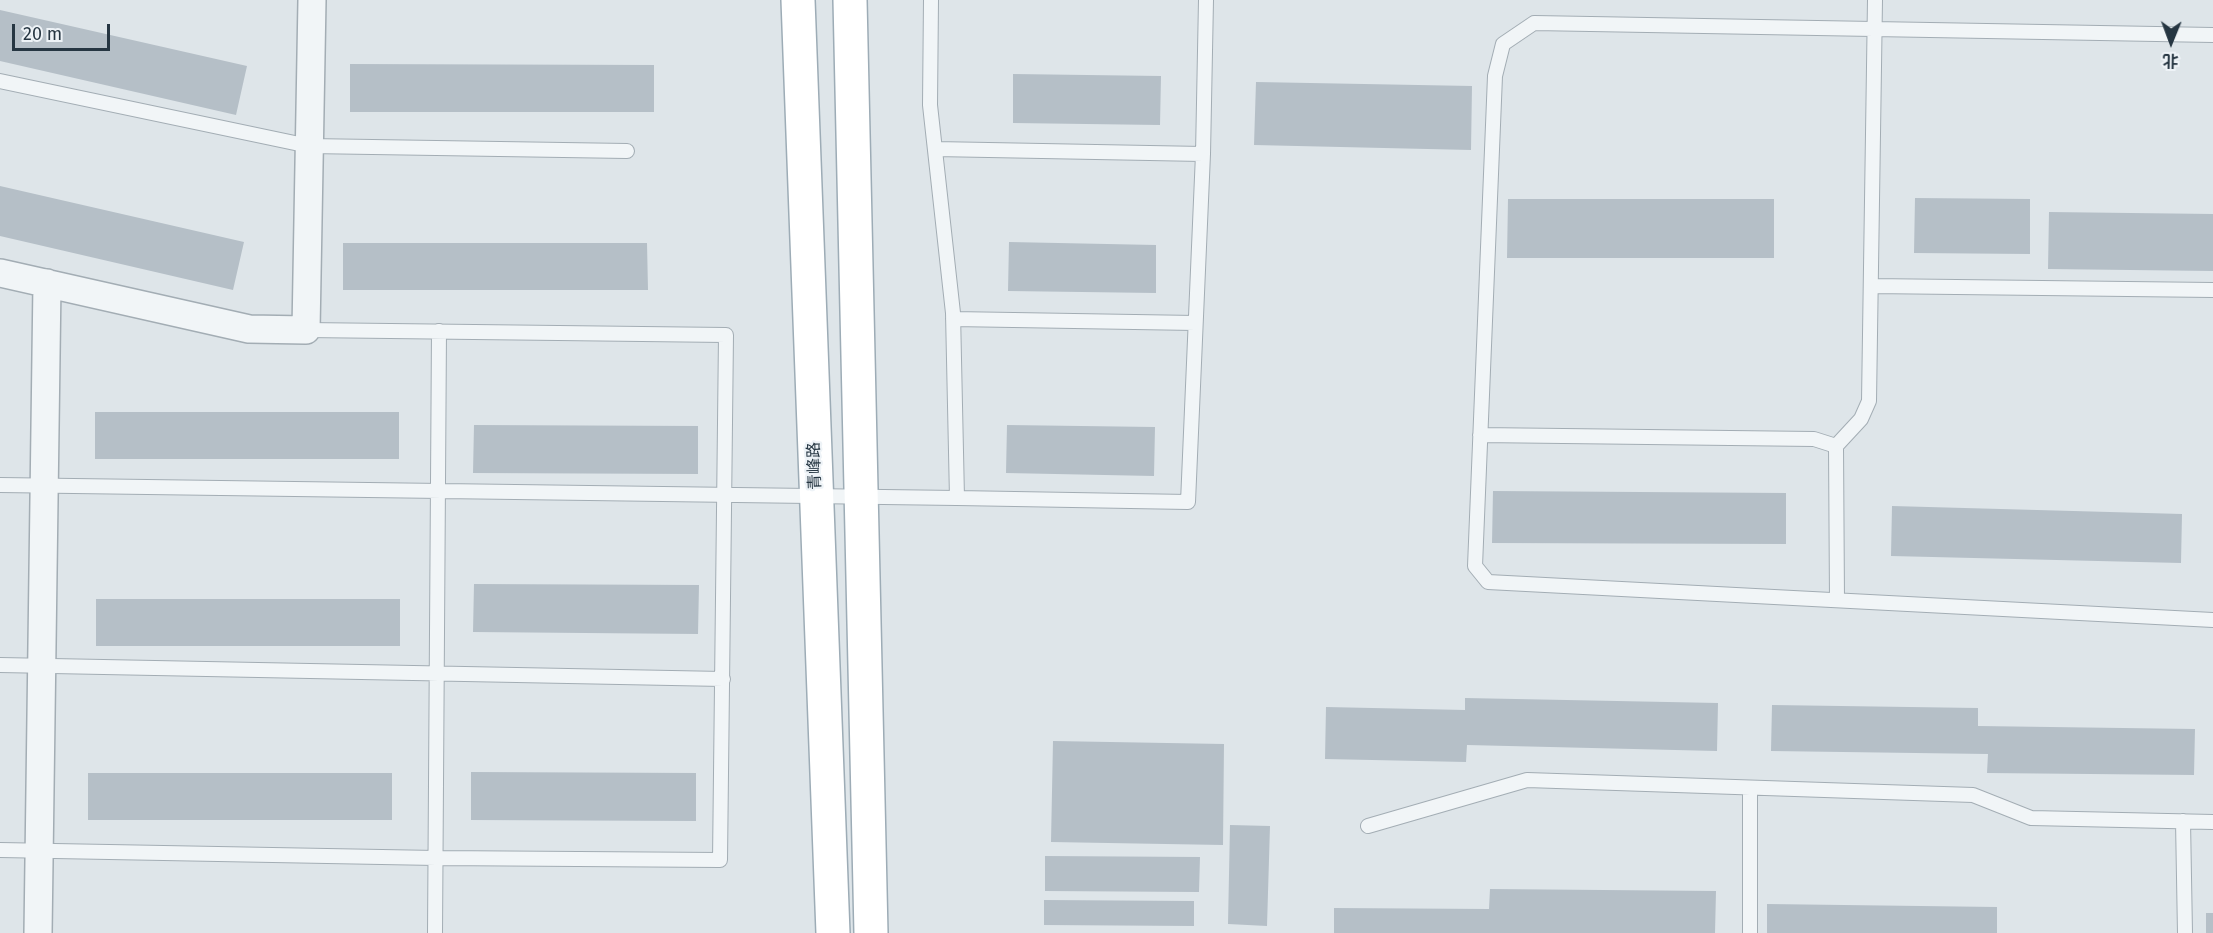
<!DOCTYPE html>
<meta charset="utf-8">
<style>
body{margin:0}
#map{position:relative;width:2213px;height:933px;overflow:hidden;background:#dee5e9;font-family:"Fira Sans","Noto Sans SC",sans-serif}
canvas{display:block}
.north{position:absolute;left:2141px;top:12px;width:60px;height:60px;-webkit-text-stroke:4px #eef3f7;paint-order:stroke;rotate:181deg;font-size:16px;font-weight:700;line-height:24px;text-align:center;color:#263642}
.north::after{content:'';display:block;margin:auto;width:21px;height:27px;background:#263642;clip-path:polygon(50% 0,100% 100%,50% 72%,0 100%)}
.scale{position:absolute;left:12px;top:24px;width:98px;height:27px;box-sizing:border-box;border:3px solid #263642;border-top:0;padding-left:8px;font-size:18px;line-height:21px;white-space:nowrap;color:#263642;-webkit-text-stroke:4px #eef3f7;paint-order:stroke}
</style>
<div id="map">
<canvas width="2213" height="933"></canvas>
<div class="north">北</div>
<div class="scale">20 m</div>
</div>
<script>
const g = document.querySelector('canvas').getContext('2d');
g.lineJoin = 'round';
function fillPath(path, color) { g.fillStyle = color; g.fill(path, 'evenodd'); }
const toPath = rows => new Path2D(rows.map(r => 'M' + r).join(''));
function strokePath(path, color, width, dash) { g.strokeStyle = color; g.lineWidth = width; g.lineCap = dash ? 'butt' : 'round'; g.setLineDash(dash || []); g.stroke(path); }
function label(font, color, halo, rows, align = 'center') {
  g.font = font + ' "Fira Sans","Noto Sans SC",sans-serif'; g.lineWidth = 4.5; g.setLineDash([]); g.textBaseline = 'middle'; g.strokeStyle = halo; g.fillStyle = color; for (const [text, x, y, turn = 0] of rows) {
    g.save(); g.translate(x, y); g.rotate((+turn || 0) * Math.PI / 180); g.textAlign = isNaN(turn) ? turn : align; if (halo) g.strokeText(text, 0, 0); g.fillText(text, 0, 0); g.restore();
  }
}
fillPath(toPath([
 [0,10,247,66,236,115,0,61],
 [350,64,654,65,654,112,350,112],
 [1013,74,1161,76,1160,125,1013,123],
 [1256,82,1472,86,1471,150,1254,145],
 [0,186,244,242,233,290,0,236],
 [1915,198,2030,199,2030,254,1914,253],
 [1508,199,1774,199,1774,258,1507,258],
 [2049,212,2213,214,2213,271,2048,269],
 [1009,242,1156,245,1156,293,1008,291],
 [343,243,647,243,648,290,343,290],
 [95,412,399,412,399,459,95,459],
 [474,425,698,426,698,474,473,473],
 [1007,425,1155,427,1154,476,1006,473],
 [1493,491,1786,493,1786,544,1492,543],
 [1892,506,2182,514,2181,563,1891,556],
 [474,584,699,585,698,634,473,632],
 [96,599,400,599,400,646,96,646],
 [1465,698,1718,703,1717,751,1467,745,1466,762,1325,759,1326,707,1465,710],
 [1772,705,1978,708,1978,726,2195,729,2194,775,1987,773,1988,754,1771,751],
 [1053,741,1224,744,1223,845,1051,842],
 [471,772,696,773,696,821,471,820],
 [88,773,392,773,392,820,88,820],
 [1230,825,1270,826,1267,926,1228,924],
 [1045,856,1200,857,1199,892,1045,891],
 [1490,889,1716,891,1715,933,1334,933,1334,908,1489,909],
 [1044,900,1194,901,1194,926,1044,925],
 [1767,904,1997,907,1997,933,1767,933],
 [2206,913,2213,913,2213,933,2206,933]
]), '#b5bfc7');
const lane = toPath([
 [2213,35,1534,23,1503,44,1495,76,1475,566,1488,582,2213,620],
 [0,81,309,146,627,151],
 [935,149,1203,154],
 [1871,286,2213,290],
 [953,319,1195,323],
 [1480,435,1814,439,1836,446],
 [0,485,957,498,953,313,930,105,931,0],
 [957,498,1188,502,1203,154,1206,0],
 [1837,600,1836,446,1861,419,1869,401,1875,0],
 [0,665,723,679],
 [2183,821,2185,933],
 [1368,826,1527,780,1973,795,2031,818,2213,822],
 [0,850,436,858,720,860,726,335,306,330],
 [435,933,439,331],
 [1750,933,1750,788]
]);
const street = toPath([
 [0,273,249,329,306,330,312,0],
 [38,933,47,283]
]);
const primary = toPath([
 [798,0,833,933],
 [850,0,871,933]
]);
strokePath(lane, '#a3adb4', 16);
strokePath(street, '#a3adb4', 30);
strokePath(primary, '#9dacb6', 36);
strokePath(lane, '#f1f5f7', 14);
strokePath(street, '#f1f5f7', 27);
strokePath(primary, '#fff', 33);
label('16px', '#263642', '#eef3f7', [
 ["青峰路",815,466,-92]
]);
</script>
